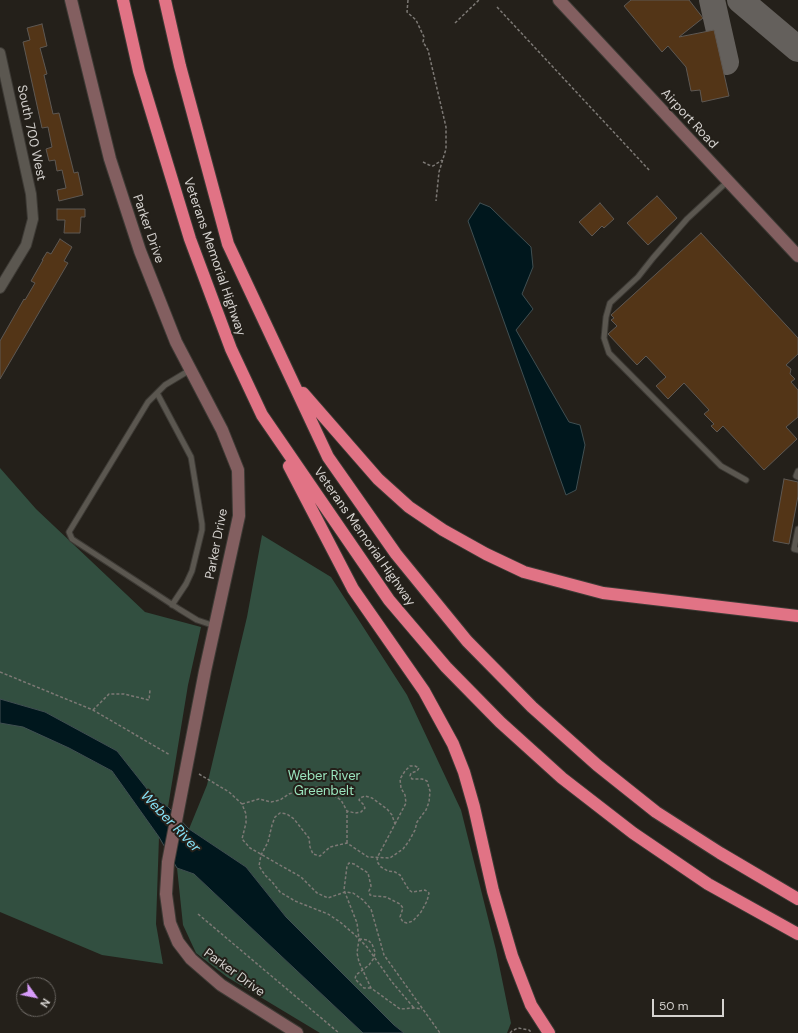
<!DOCTYPE html>
<style>
body{margin:0}
#map{position:relative;width:798px;height:1033px;overflow:hidden;background:#24201a;font-family:"DM Sans",sans-serif}
canvas{display:block}
.north{position:absolute;left:16px;top:977px;width:40px;height:40px;box-sizing:border-box;background:#24201a;border:1px solid #6b6762;border-radius:50%;rotate:123deg;font-size:11px;font-weight:700;line-height:16px;text-align:center;color:#d5d2cf}
.north::after{content:'';display:block;margin:auto;width:14px;height:18px;background:#d79bf9;clip-path:polygon(50% 0,100% 100%,50% 72%,0 100%)}
.scale{position:absolute;left:652px;top:999px;width:72px;height:18px;box-sizing:border-box;border:2px solid #d5d2cf;border-top:0;padding-left:5px;font-size:12px;line-height:14px;white-space:nowrap;color:#d5d2cf;-webkit-text-stroke:3px #24201a;paint-order:stroke}
</style>
<div id="map">
<canvas width="798" height="1033"></canvas>
<div class="north">N</div>
<div class="scale">50 m</div>
</div>
<script>
const g = document.querySelector('canvas').getContext('2d');
g.lineJoin = 'round';
function fillPath(path, color) { g.fillStyle = color; g.fill(path, 'evenodd'); }
const toPath = rows => new Path2D(rows.map(r => 'M' + r).join(''));
function strokePath(path, color, width, dash) { g.strokeStyle = color; g.lineWidth = width; g.lineCap = dash ? 'butt' : 'round'; g.setLineDash(dash || []); g.stroke(path); }
function label(font, color, halo, rows, align = 'center') {
  g.font = font + ' "DM Sans",sans-serif'; g.lineWidth = 4; g.setLineDash([]); g.textBaseline = 'middle'; g.strokeStyle = halo; g.fillStyle = color; for (const [text, x, y, turn = 0] of rows) {
    g.save(); g.translate(x, y); g.rotate((+turn || 0) * Math.PI / 180); g.textAlign = isNaN(turn) ? turn : align; if (halo) g.strokeText(text, 0, 0); g.fillText(text, 0, 0); g.restore();
  }
}
fillPath(toPath([
 [0,468,36,509,145,612,201,627,188,685,168,807,155,799,117,751,45,712,0,699],
 [262,535,331,577,407,695,461,810,496,950,511,1023,507,1033,404,1033,394,1025,286,917,246,867,189,829,207,785,247,617],
 [0,723,23,726,69,748,112,771,159,837,156,924,163,964,102,955,0,912],
 [177,868,194,874,363,1033,320,1033,227,977,196,953,183,925]
]), '#324f40');
const water = toPath([
 [480,203,490,207,531,247,533,267,522,294,533,309,516,330,569,422,580,425,585,445,576,490,566,495,468,221,480,203],
 [0,699,45,712,117,751,155,799,168,807,189,829,246,867,286,917,394,1025,404,1033,363,1033,194,874,177,868,159,837,112,771,69,748,23,727,0,723,0,699]
]);
fillPath(water, '#00171d');
strokePath(water, '#404f52', 1);
strokePath(toPath([
 [712,0,726,62],
 [740,0,798,49]
]), '#64605c', 26);
const building = toPath([
 [631,0,689,0,703,18,679,37,714,30,729,96,702,102,700,90,691,91,686,67,668,46,662,52,624,6,631,0],
 [42,24,47,46,40,48,47,74,44,75,53,114,59,113,74,173,78,172,83,195,59,201,57,190,66,188,62,170,57,171,55,160,49,161,46,149,52,147,48,127,42,128,23,42,30,40,27,28,42,24],
 [657,196,677,218,648,245,627,223,657,196],
 [600,203,614,219,604,228,602,226,592,236,579,222,600,203],
 [57,209,85,209,85,217,81,217,80,233,64,233,65,220,57,220,57,209],
 [701,233,798,338,798,354,786,365,791,369,790,374,795,379,791,382,798,390,798,417,786,427,797,439,764,470,723,426,717,432,711,426,714,424,704,414,709,410,684,383,668,399,656,386,666,377,646,356,637,365,608,334,617,326,611,320,614,318,611,315,701,233],
 [60,239,72,247,64,261,68,263,0,379,0,341,24,299,25,300,35,283,31,281,43,260,42,260,47,252,51,254,60,239],
 [784,479,798,482,798,496,789,544,773,541,784,479]
]);
fillPath(building, '#533517');
strokePath(building, '#5e5853', 1);
const lane = toPath([
 [728,181,687,219,653,258,638,277,610,303,606,317,604,338,609,353,721,466,746,480],
 [190,370,165,385,148,402,69,532,72,539,179,609,197,620,215,626],
 [157,393,191,457,202,524,202,530,192,571,186,584,172,605],
 [798,471,796,476,798,477],
 [798,529,794,549,798,550]
]);
const street = toPath([
 [0,53,31,194,33,219,26,245,0,288]
]);
const secondary = toPath([
 [71,0,110,159,140,251,176,342,222,430,238,470,239,516,205,671,168,862,166,894,170,923,178,942,191,959,221,985,297,1033],
 [559,0,798,256]
]);
const highway = toPath([
 [123,0,139,71,190,239,231,349,262,415,389,600,446,667,500,722,562,778,633,833,708,884,798,934],
 [165,0,180,66,228,244,328,457,396,554,467,641,532,707,597,765,656,812,720,853,798,899],
 [303,393,378,479,409,507,443,530,486,554,524,572,603,593,798,616],
 [289,466,353,589,424,691,453,744,464,772,474,807,493,891,512,956,531,1005,549,1033]
]);
strokePath(lane, '#3d3a35', 7);
strokePath(street, '#3d3a35', 12);
strokePath(secondary, '#3d3a35', 14);
strokePath(highway, '#3d3a35', 14);
strokePath(toPath([
 [408,0,407,12,416,20,424,37,423,42,428,50,446,127,446,149,439,172,436,201],
 [497,7,650,171],
 [455,23,479,0],
 [423,162,429,165,433,166,442,160],
 [0,672,93,710,170,755],
 [93,710,109,694,124,694,149,700,150,690],
 [199,774,229,792,242,804,246,814,246,823,242,839,250,848,301,877,317,893,328,898,345,892,353,893,363,900,371,909,384,955,440,1033],
 [242,804,259,799,271,802,280,800,289,794,295,792,302,795,312,788,318,787,330,793,341,800,347,811,355,813,361,812,365,808,363,804,359,800,360,798,365,796,372,798,387,809,392,815,395,824,377,858,378,863,381,867,388,871,395,872,400,875,409,890,412,892,425,890,429,893,427,901,421,912,413,921,407,923,403,922,400,917,403,908,400,904,386,897,374,896,370,895,369,891,371,886,368,873,354,864,349,863,347,866,344,890,357,923,359,939,357,953,359,962,371,988,400,1009,414,1008,422,1009],
 [395,824,406,803,405,795,401,788,400,779,405,771,410,766,415,766,419,768,417,771,411,773,410,776,412,779,422,779,427,781,430,791,429,802,426,810,417,822,415,830,409,841,403,849,390,858,368,857,347,843,330,847,320,856,313,854,310,847,309,838,294,819,287,814,280,813,275,817,272,825,268,842,261,855,259,866,265,875,273,883,280,892,295,901,328,914,340,922,354,934,367,947,392,982,414,1008],
 [347,843,347,811],
 [198,914,339,1033],
 [359,939,368,940,372,944,375,952,374,958,369,965,356,975,355,979,364,988,371,988],
 [510,1033,512,1031,518,1028,529,1030,532,1033]
]), '#7d7975', 1.5, [3, 2]);
strokePath(lane, '#5b5750', 5);
strokePath(street, '#5b5750', 10);
strokePath(secondary, '#835f60', 12);
strokePath(highway, '#e17385', 12);
label('13px', '#d5d2cf', '#24201a', [
 ["Airport Road",689,119,47],
 ["South 700 West",31,133,78],
 ["Parker Drive",148,229,71],
 ["Veterans Memorial Highway",214,257,71],
 ["Veterans Memorial Highway",364,537,55],
 ["Parker Drive",217,544,-79],
 ["Parker Drive",234,973,36]
]);
label('13px', '#9be5be', '#24201a', [
 ["Weber River",324,777],
 ["Greenbelt",324,792]
]);
label('italic 14px', '#86e2f7', '#24201a', [
 ["Weber River",170,822,46]
]);
</script>
